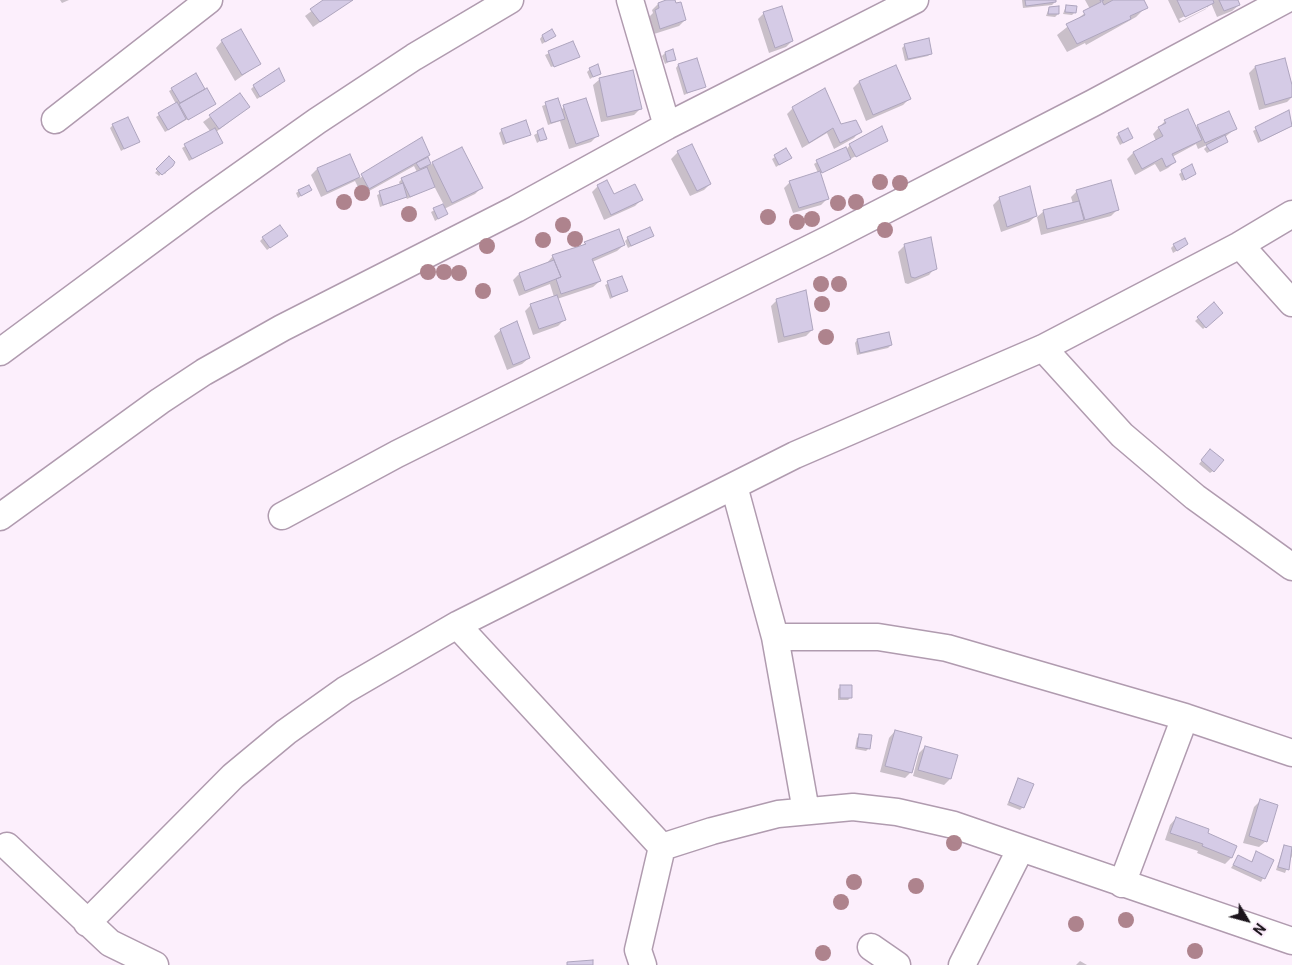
<!DOCTYPE html>
<style>
body{margin:0}
#map{position:relative;width:1292px;height:965px;overflow:hidden;background:#fceffc;font-family:Roboto,sans-serif}
canvas{display:block}
.north{position:absolute;left:1222px;top:895px;width:50px;height:50px;-webkit-text-stroke:4px #fceffc;paint-order:stroke;rotate:127deg;font-size:14px;font-weight:700;line-height:20px;text-align:center;color:#1c151c}
.north::after{content:'';display:block;margin:auto;width:18px;height:22px;background:#1c151c;clip-path:polygon(50% 0,100% 100%,50% 72%,0 100%)}
</style>
<div id="map">
<canvas width="1292" height="965"></canvas>
<div class="north">N</div>
</div>
<script>
const g = document.querySelector('canvas').getContext('2d');
g.lineJoin = 'round';
function fillPath(path, color) { g.fillStyle = color; g.fill(path, 'evenodd'); }
const toPath = rows => new Path2D(rows.map(r => 'M' + r).join(''));
function strokePath(path, color, width, dash) { g.strokeStyle = color; g.lineWidth = width; g.lineCap = dash ? 'butt' : 'round'; g.setLineDash(dash || []); g.stroke(path); }
fillPath(toPath([
 [60,0,69,0,62,3],
 [326,0,352,0,313,27,305,16],
 [670,0,674,0,685,20,679,26,654,34,649,17,653,13,652,10,658,4],
 [1022,0,1055,0,1055,2,1052,5,1023,8],
 [1085,0,1142,0,1146,7,1136,17,1086,45,1085,43,1067,52,1057,35,1090,9],
 [1168,0,1236,0,1239,5,1232,11,1217,17,1211,3,1206,9,1179,23],
 [1207,5,1207,8,1181,21,1179,19],
 [1066,6,1075,12,1072,15,1063,14],
 [1049,8,1058,14,1055,17,1046,16],
 [764,13,792,41,786,47,769,53,758,19],
 [542,36,555,36,542,44,540,39],
 [222,41,259,64,235,81,216,48],
 [573,42,578,57,551,67,545,55],
 [905,45,931,53,928,56,905,61,902,48],
 [665,53,674,59,665,64,662,56],
 [678,65,705,86,684,95,676,68],
 [1255,67,1292,90,1292,97,1287,102,1259,110,1249,73],
 [590,69,600,73,590,79,587,72],
 [196,75,214,104,165,132,156,117,176,104,169,91],
 [600,79,640,109,634,115,601,122,593,85],
 [859,82,909,99,903,105,866,121,853,88],
 [281,84,257,99,251,89,254,86],
 [240,95,249,107,216,132,219,145,189,161,182,148,210,131,203,122],
 [558,100,561,110,564,107,597,136,591,142,569,149,560,121,548,125,542,106],
 [793,108,841,126,860,131,854,138,834,149,827,133,802,148,787,114],
 [1288,111,1292,126,1258,143,1253,131],
 [1165,121,1195,128,1198,126,1235,129,1225,137,1227,142,1224,144,1207,153,1204,149,1209,144,1198,149,1196,144,1172,157,1175,162,1168,168,1160,172,1155,164,1135,175,1127,159,1133,153,1156,141,1153,134],
 [113,125,138,141,121,151,110,128],
 [502,130,530,134,503,145,499,133],
 [543,130,545,138,537,143,534,135],
 [1119,134,1132,138,1120,145,1116,137],
 [887,141,819,174,827,199,821,205,793,213,784,188,790,182,818,173,814,164,817,162,846,150,850,145],
 [691,146,710,184,704,190,690,196,671,159,678,152],
 [462,148,481,188,475,194,444,209,446,214,435,221,431,212,444,205,434,186,407,199,406,197,380,207,377,195,400,185,399,182,402,179,417,172,414,166,362,195,355,181,321,197,311,175,317,169,350,155,359,178,428,155,426,157,430,165],
 [786,150,790,158,776,167,772,159],
 [169,158,173,162,165,174,163,172,159,176,155,173],
 [1191,166,1195,174,1182,181,1179,174],
 [598,186,613,196,641,200,635,206,604,220,592,192],
 [310,190,298,198,296,193,299,191],
 [1077,191,1117,210,1111,216,1041,235,1037,217,1044,211,1073,204,1071,197],
 [1000,198,1036,216,1029,222,1001,232,993,205],
 [653,235,628,248,625,241,628,238],
 [286,236,267,250,260,241,263,238],
 [930,239,935,268,929,275,908,284,905,283,898,252,904,246],
 [585,243,624,245,617,251,592,262,600,281,593,287,557,299,564,320,558,326,533,335,525,311,531,305,554,297,550,284,519,296,513,280,519,274,547,263,553,256,581,247],
 [1174,245,1183,247,1173,253,1171,248],
 [621,277,626,291,610,299,605,285],
 [777,300,812,330,806,336,778,343,771,306],
 [1214,304,1221,313,1203,329,1195,321],
 [501,330,529,358,522,364,507,370,494,336],
 [857,340,891,345,888,348,857,355,855,343],
 [1208,453,1213,471,1210,473,1199,464],
 [841,686,851,697,848,700,838,700,838,689],
 [895,731,914,769,905,778,880,772,889,738],
 [860,735,869,748,866,751,855,749,857,738],
 [925,747,957,756,950,779,944,785,913,776,919,753],
 [1018,779,1023,807,1020,810,1007,805],
 [1260,801,1266,841,1259,847,1243,843,1254,807],
 [1176,818,1236,847,1231,858,1225,864,1197,853,1198,851,1165,840,1170,825],
 [1284,846,1292,848,1292,856,1285,873,1276,870],
 [1256,853,1272,861,1261,882,1231,868,1238,857,1251,862],
 [1080,961,1087,965,1076,965]
]), '#0003');
const building = toPath([
 [323,0,353,0,320,22,310,9,323,0],
 [666,0,675,0,676,3,681,2,686,20,660,29,655,10,659,8,658,3,666,0],
 [1025,0,1056,0,1056,2,1026,6,1025,0],
 [1100,0,1104,0,1102,1,1104,5,1113,0,1144,0,1148,8,1130,16,1131,19,1077,44,1066,24,1085,15,1083,11,1101,2,1100,0],
 [1177,0,1213,0,1214,3,1185,17,1177,0],
 [1219,0,1238,0,1240,5,1224,11,1219,0],
 [1066,5,1077,6,1076,13,1065,12,1066,5],
 [782,6,793,41,775,48,763,12,782,6],
 [1059,6,1059,14,1048,14,1049,7,1059,6],
 [241,29,261,64,242,75,221,40,241,29],
 [552,29,556,36,545,42,542,35,552,29],
 [929,38,932,54,908,59,904,44,929,38],
 [573,41,580,57,554,67,548,51,573,41],
 [673,49,676,60,667,62,665,52,673,49],
 [697,58,706,87,687,93,678,64,697,58],
 [1285,58,1292,85,1292,97,1265,105,1255,66,1285,58],
 [598,64,601,74,593,77,589,68,598,64],
 [896,65,911,99,873,115,859,81,896,65],
 [279,68,285,81,260,97,253,85,279,68],
 [633,70,642,109,607,117,599,78,633,70],
 [196,73,205,89,180,103,171,88,196,73],
 [207,88,216,104,188,120,179,104,207,88],
 [825,88,841,124,856,120,862,132,840,143,833,128,809,143,792,107,825,88],
 [240,93,250,107,219,129,209,115,240,93],
 [558,98,565,119,551,123,545,102,558,98],
 [586,98,599,136,576,144,563,105,586,98],
 [177,102,186,119,168,130,158,113,177,102],
 [1188,109,1202,140,1172,154,1176,162,1166,167,1162,158,1142,169,1133,152,1163,136,1158,127,1166,123,1164,120,1188,109],
 [1289,110,1292,126,1261,141,1255,127,1289,110],
 [1229,111,1237,129,1205,143,1197,125,1229,111],
 [128,117,140,142,124,149,112,124,128,117],
 [526,120,531,135,506,143,501,129,526,120],
 [882,126,888,141,856,157,849,144,882,126],
 [215,128,223,143,192,159,184,144,215,128],
 [543,128,547,139,540,141,537,131,543,128],
 [1128,128,1133,138,1123,143,1118,133,1128,128],
 [1225,135,1228,142,1210,151,1206,145,1225,135],
 [422,137,430,155,369,189,361,174,422,137],
 [692,144,711,184,697,191,677,151,692,144],
 [462,147,483,188,452,203,432,162,462,147],
 [846,147,851,159,822,173,816,160,846,147],
 [786,148,792,158,779,165,774,155,786,148],
 [350,154,360,177,327,192,317,168,350,154],
 [169,156,175,162,173,166,162,175,156,169,169,156],
 [428,157,431,164,420,169,416,163,428,157],
 [1192,164,1196,174,1185,180,1181,170,1192,164],
 [427,167,435,187,410,197,401,178,427,167],
 [820,171,829,199,799,208,789,181,820,171],
 [607,180,614,194,635,184,643,200,611,215,597,185,607,180],
 [1111,180,1119,210,1085,220,1076,190,1111,180],
 [403,183,407,197,383,205,379,191,403,183],
 [309,185,312,190,301,196,298,190,309,185],
 [1030,186,1037,216,1007,227,999,197,1030,186],
 [1079,201,1084,220,1047,229,1043,210,1079,201],
 [443,204,448,214,438,219,433,208,443,204],
 [280,225,288,236,270,248,262,237,280,225],
 [650,227,654,236,631,246,627,237,650,227],
 [619,229,625,245,592,259,601,281,561,294,556,279,561,277,552,255,586,244,584,242,619,229],
 [931,237,937,269,915,278,911,277,904,244,931,237],
 [1185,238,1188,244,1177,251,1173,244,1185,238],
 [554,260,561,277,525,291,519,273,554,260],
 [622,276,628,291,612,297,607,281,622,276],
 [806,290,813,330,784,337,776,299,806,290],
 [557,295,566,320,539,329,530,304,557,295],
 [1214,302,1223,313,1206,328,1197,317,1214,302],
 [517,321,530,358,513,365,500,329,517,321],
 [889,332,892,345,860,353,857,339,889,332],
 [1210,449,1224,460,1214,472,1201,460,1210,449],
 [840,685,852,685,852,698,840,698,840,685],
 [895,730,922,737,912,773,885,766,895,730],
 [859,734,872,735,870,749,857,747,859,734],
 [925,746,958,755,951,779,918,770,925,746],
 [1018,778,1034,784,1024,808,1009,802,1018,778],
 [1260,799,1278,805,1267,842,1249,836,1260,799],
 [1176,817,1209,829,1208,833,1237,846,1232,858,1202,846,1203,844,1170,833,1176,817],
 [1284,845,1292,847,1289,870,1278,867,1284,845],
 [1256,851,1274,860,1265,879,1233,865,1238,855,1252,862,1256,851],
 [593,960,593,965,567,965,567,962,593,960]
]);
fillPath(building, '#d5cbe6');
strokePath(building, '#aea5be', 1);
const minor = toPath([
 [630,0,667,126],
 [55,120,209,0],
 [1240,245,1292,303],
 [1043,348,1122,435,1195,497,1292,567],
 [0,352,200,204,317,121,414,57,510,0],
 [734,486,775,637,806,811],
 [282,516,397,454,825,241,1093,103,1285,0],
 [0,517,160,401,204,372,282,328,516,209,667,126,915,0],
 [457,625,662,847],
 [775,637,878,637,947,648,1185,717,1292,753],
 [7,846,110,943,155,965],
 [662,847,712,831,778,814,853,807,897,812,954,825,1292,941],
 [1122,884,1185,717],
 [87,923,233,776,286,732,345,690,457,625,795,455,1043,348,1240,245,1292,214],
 [871,947,897,965],
 [643,965,638,950,662,847],
 [962,965,1021,848]
]);
strokePath(minor, '#b09baf', 29);
strokePath(minor, '#fff', 26);
g.fillStyle = '#ae838d';
for (const [x, y] of [
 [880,182],
 [900,183],
 [362,193],
 [344,202],
 [856,202],
 [838,203],
 [409,214],
 [768,217],
 [812,219],
 [797,222],
 [563,225],
 [885,230],
 [575,239],
 [543,240],
 [487,246],
 [428,272],
 [444,272],
 [459,273],
 [821,284],
 [839,284],
 [483,291],
 [822,304],
 [826,337],
 [954,843],
 [854,882],
 [916,886],
 [841,902],
 [1126,920],
 [1076,924],
 [1195,951],
 [823,953]
]) { g.beginPath(); g.arc(x, y, 8, 0, 2 * Math.PI); g.fill(); }
</script>
